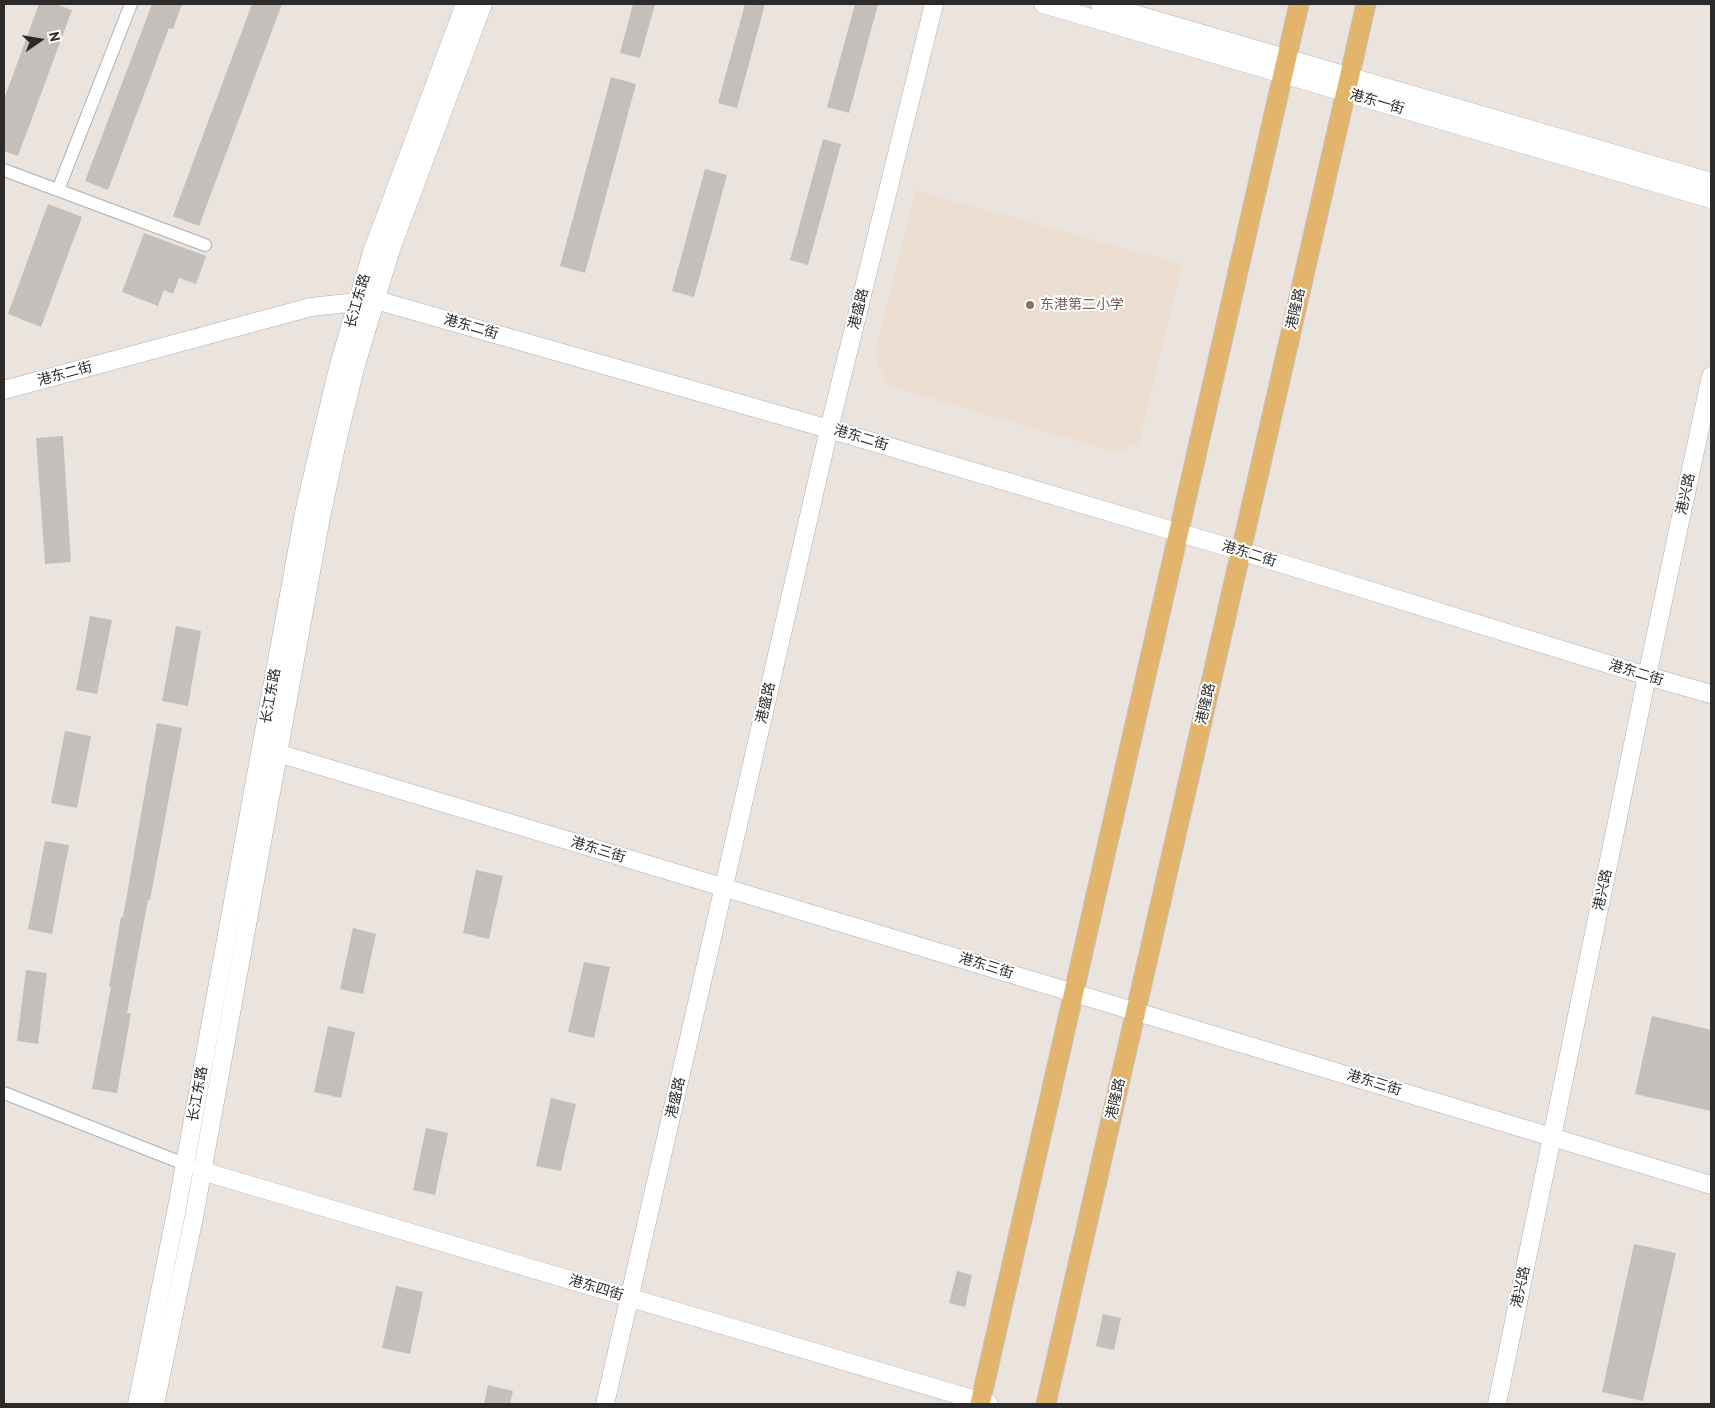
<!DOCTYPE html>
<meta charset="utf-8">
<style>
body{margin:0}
#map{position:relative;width:1715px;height:1408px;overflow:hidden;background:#ebe4de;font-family:"PT Sans",sans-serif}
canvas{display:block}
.frame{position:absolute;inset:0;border:5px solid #2b2b2b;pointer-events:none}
.north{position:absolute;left:15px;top:15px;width:50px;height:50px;-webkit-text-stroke:4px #fff;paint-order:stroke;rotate:77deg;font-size:14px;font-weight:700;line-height:20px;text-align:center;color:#2b2b2b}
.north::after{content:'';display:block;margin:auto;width:18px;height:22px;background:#2b2b2b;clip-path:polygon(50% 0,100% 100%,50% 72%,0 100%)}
</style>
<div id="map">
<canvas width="1715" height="1408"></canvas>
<div class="frame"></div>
<div class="north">N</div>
</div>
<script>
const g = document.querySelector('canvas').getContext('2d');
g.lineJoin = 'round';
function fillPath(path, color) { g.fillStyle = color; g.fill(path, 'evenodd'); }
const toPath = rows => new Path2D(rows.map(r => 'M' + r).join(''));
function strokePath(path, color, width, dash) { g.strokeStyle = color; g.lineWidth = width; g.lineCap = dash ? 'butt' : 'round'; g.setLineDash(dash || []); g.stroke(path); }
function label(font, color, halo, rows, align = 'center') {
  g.font = font + ' "PT Sans","Noto Sans SC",sans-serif'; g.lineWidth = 4; g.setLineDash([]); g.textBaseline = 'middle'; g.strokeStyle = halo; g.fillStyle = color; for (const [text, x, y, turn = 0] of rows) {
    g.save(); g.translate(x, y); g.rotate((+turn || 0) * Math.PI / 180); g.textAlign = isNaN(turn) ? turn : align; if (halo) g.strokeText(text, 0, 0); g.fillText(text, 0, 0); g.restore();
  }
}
fillPath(toPath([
 [916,190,1182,264,1140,441,1127,451,1110,451,888,386,877,364,876,347]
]), '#ebded0');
fillPath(toPath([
 [39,4,55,4,72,10,18,156,4,151,4,99],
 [152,4,182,4,173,29,169,28,108,190,85,181],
 [252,4,282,4,199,226,173,216],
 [633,4,655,4,640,58,620,53],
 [745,4,765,4,737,108,718,103],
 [855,4,878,4,849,113,827,107],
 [611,77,636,84,585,273,560,266],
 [823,139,841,144,808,265,790,260],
 [705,169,727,175,694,297,672,291],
 [48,204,82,217,41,327,8,314],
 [144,233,206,256,196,284,179,278,173,294,164,290,158,306,122,292],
 [63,436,71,562,45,564,36,438],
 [90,616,112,620,97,694,76,690],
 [176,626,201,631,188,706,162,701],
 [157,723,182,728,150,900,148,900,127,1013,131,1013,117,1093,92,1089,111,987,109,987,121,917,123,917],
 [65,731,91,736,77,808,51,803],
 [45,841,69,845,52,934,28,929],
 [476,870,503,876,489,939,463,933],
 [353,928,376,934,363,994,340,989],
 [584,962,610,967,594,1038,568,1032],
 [26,970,47,973,38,1044,17,1041],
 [1652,1016,1711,1030,1711,1111,1635,1094],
 [328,1026,355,1032,341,1098,314,1092],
 [551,1098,576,1104,561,1171,536,1166],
 [426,1128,448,1133,435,1195,413,1190],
 [1634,1244,1676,1253,1643,1401,1602,1392],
 [957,1271,972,1275,965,1307,949,1303],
 [396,1286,423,1292,410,1354,382,1348],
 [1103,1314,1121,1318,1114,1350,1096,1346],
 [488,1385,513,1391,510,1404,484,1404]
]), '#c4bfba');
const street = toPath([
 [4,170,205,245],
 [58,190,131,4],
 [4,1093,192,1167]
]);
const secondary = toPath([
 [1043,4,1711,199],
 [1100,4,1711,182],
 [4,390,311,307,376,300,829,429,1241,551,1647,676,1711,694],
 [261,748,1711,1185],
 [202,1171,989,1404],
 [137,1404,176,1213,304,513,321,439,339,365,372,252,465,4],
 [155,1404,194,1217,321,517,337,442,355,368,391,249,483,4],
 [605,1404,829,429,934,4],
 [1497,1404,1647,676,1711,376]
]);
const primary = toPath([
 [980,1404,1299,4],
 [1046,1404,1366,4]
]);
strokePath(street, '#abafb6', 14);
strokePath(secondary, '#abafb6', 19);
strokePath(primary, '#c4c4c4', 21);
strokePath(toPath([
 [957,1305,964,1273],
 [1104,1348,1111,1316]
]), '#c4c4c4', 2.5, [4, 2.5]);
strokePath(street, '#fff', 12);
strokePath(secondary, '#fff', 18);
strokePath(primary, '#e3b56c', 19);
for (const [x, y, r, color] of [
 [1030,305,5,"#8d6e63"]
]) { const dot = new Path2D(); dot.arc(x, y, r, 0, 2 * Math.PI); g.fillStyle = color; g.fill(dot); strokePath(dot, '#fff', 2); }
label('14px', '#2b2b2b', '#fff', [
 ["港东一街",1377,102,16],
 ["长江东路",358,301,-74],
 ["港盛路",859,309,-76],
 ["港隆路",1296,309,-77],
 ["港东二街",471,327,16],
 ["港东二街",65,374,-15],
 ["港东二街",861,438,17],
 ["港兴路",1686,494,-78],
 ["港东二街",1249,554,17],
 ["港东二街",1636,673,17],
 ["长江东路",271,696,-80],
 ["港盛路",766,703,-77],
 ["港隆路",1206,704,-77],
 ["港东三街",598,850,17],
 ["港兴路",1603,890,-78],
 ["港东三街",986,966,17],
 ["港东三街",1374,1083,17],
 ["长江东路",198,1094,-80],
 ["港盛路",676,1098,-77],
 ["港隆路",1116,1099,-77],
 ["港兴路",1521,1287,-78],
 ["港东四街",596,1288,17]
]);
label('14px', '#785e54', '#fff', [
 ["东港第二小学",1040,305]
], 'left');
</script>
